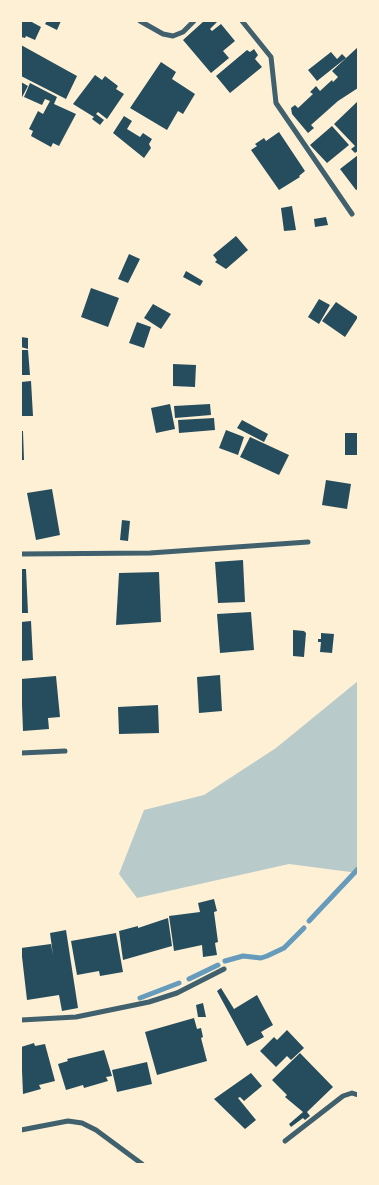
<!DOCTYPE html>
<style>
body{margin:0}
#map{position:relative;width:379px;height:1185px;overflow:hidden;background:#fdf0d5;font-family:"DejaVu Sans",sans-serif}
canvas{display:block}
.frame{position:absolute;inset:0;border:22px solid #fdf0d5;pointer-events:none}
</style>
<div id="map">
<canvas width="379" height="1185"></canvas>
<div class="frame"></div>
</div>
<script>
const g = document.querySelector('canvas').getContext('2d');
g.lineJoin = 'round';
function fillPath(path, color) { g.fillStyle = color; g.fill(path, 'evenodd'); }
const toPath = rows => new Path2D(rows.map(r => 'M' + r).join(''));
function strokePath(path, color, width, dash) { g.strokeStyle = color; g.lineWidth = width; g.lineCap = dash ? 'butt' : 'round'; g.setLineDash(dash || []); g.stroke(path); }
fillPath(toPath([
 [358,681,358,873,289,864,137,898,119,874,144,810,204,795,276,748]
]), '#b9caca');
strokePath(toPath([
 [309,921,358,869],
 [225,961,243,956,261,958,267,956,284,948,304,928],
 [189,979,218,965],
 [140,998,179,983]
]), '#669bbc', 5);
fillPath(toPath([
 [21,21,30,21,41,27,35,40,26,36,25,38,21,37],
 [47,21,61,21,57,30,45,24],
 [204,21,218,21,210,29,212,31,221,24,235,41,223,51,229,58,211,73,183,40],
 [21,45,77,76,66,99,21,76],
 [358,47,358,88,338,101,311,125,314,128,308,133,292,114,291,108,295,105,298,108,313,94,310,92,316,86,320,91,332,80,333,82,338,77,332,71],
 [254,49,258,55,255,59,262,67,230,93,216,76,247,50,250,52],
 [331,52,337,59,342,54,346,58,317,81,308,70],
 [161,62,176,72,172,79,195,94,183,114,178,111,167,130,130,108],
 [95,75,102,80,105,76,118,86,116,89,124,94,107,119,98,112,96,114,104,120,100,125,92,119,94,117,73,104],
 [21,82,28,86,21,99],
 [30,83,57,97,54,104,76,114,59,146,53,143,51,147,31,136,33,131,29,129,38,111,43,114,50,101,45,99,42,105,24,97],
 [358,101,358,151,355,153,351,149,355,146,334,124],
 [124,116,132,121,127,129,140,137,143,133,152,139,149,144,151,148,144,158,113,133],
 [332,126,349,145,327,163,310,145],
 [279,132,305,171,299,176,300,177,279,190,251,150,257,146,255,144,264,138,266,141],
 [358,155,358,189,356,190,340,169],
 [292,206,296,230,284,231,281,208],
 [326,217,328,225,315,227,314,219],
 [236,236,248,250,226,269,215,262,217,260,213,255],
 [129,254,140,259,128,283,118,279],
 [186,271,203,281,200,286,183,277],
 [91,288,119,298,108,327,81,317],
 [319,299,330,305,319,324,308,317],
 [336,302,358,317,345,337,322,321],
 [153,304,171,314,161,329,144,318],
 [137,322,151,327,144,348,129,343],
 [21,337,28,338,28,349,21,347],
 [21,350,28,350,30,375,21,375],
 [173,364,196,365,195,387,173,386],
 [31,381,33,416,21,416,21,382],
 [170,404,175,429,156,433,151,408],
 [210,404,211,415,175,418,174,406],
 [214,418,215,430,179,433,178,420],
 [242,420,268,434,264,442,237,428],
 [226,430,244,437,238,455,219,448],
 [21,431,23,431,24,460,21,460],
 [345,433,358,433,358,455,345,455],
 [250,437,289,455,279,475,240,457],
 [326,480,351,484,347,509,322,505],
 [52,489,60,535,36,540,27,493],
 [122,520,130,521,128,541,120,540],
 [243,560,245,602,218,603,215,562],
 [21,569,26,569,28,613,21,613],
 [159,572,161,622,116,625,119,573],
 [251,612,254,650,220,653,217,614],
 [31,621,33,660,21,661,21,622],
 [293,630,304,631,306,633,304,657,293,656],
 [321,633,334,634,332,653,320,652,321,642,318,642,318,639,321,639],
 [220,675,222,711,199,713,197,677],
 [56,676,60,717,48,718,49,729,23,731,21,679],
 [158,705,159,733,119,734,118,707],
 [214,899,217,911,214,912,218,942,215,943,217,955,203,957,202,945,174,951,169,916,200,912,198,903],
 [168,918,172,946,123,960,119,931,138,926,138,928],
 [66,930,78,1008,62,1011,59,995,27,1000,21,948,51,944,53,955,50,933],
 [116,933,123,972,100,976,99,971,77,975,71,941],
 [221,988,234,1009,257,995,273,1025,261,1032,264,1037,247,1046,217,991],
 [203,1003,206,1017,198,1017,196,1005],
 [194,1018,197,1029,201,1028,203,1037,201,1038,207,1061,157,1075,145,1032],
 [287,1030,304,1048,291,1060,287,1056,276,1067,260,1051,274,1037,277,1040],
 [34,1043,35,1046,45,1044,55,1081,39,1085,41,1089,23,1094,21,1047],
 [104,1050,112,1076,106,1077,108,1081,84,1088,83,1085,66,1090,58,1064,68,1061,67,1059],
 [300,1053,333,1087,307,1112,310,1116,305,1120,303,1118,291,1127,289,1124,303,1112,285,1097,287,1095,272,1080],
 [147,1062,152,1084,117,1092,112,1070],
 [251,1073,262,1086,244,1101,240,1097,238,1098,256,1120,245,1129,214,1099]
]), '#264d5e');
strokePath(toPath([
 [140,21,163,34,173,36,183,32,194,21],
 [242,21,271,57,276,103,352,214],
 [21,554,150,553,308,542],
 [21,753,65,751],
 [21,1020,76,1017,149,1002,177,993,224,969],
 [21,1130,68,1121,82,1123,96,1130,142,1164],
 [285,1141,343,1096,352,1093,358,1095]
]), '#3f606c', 5);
</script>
